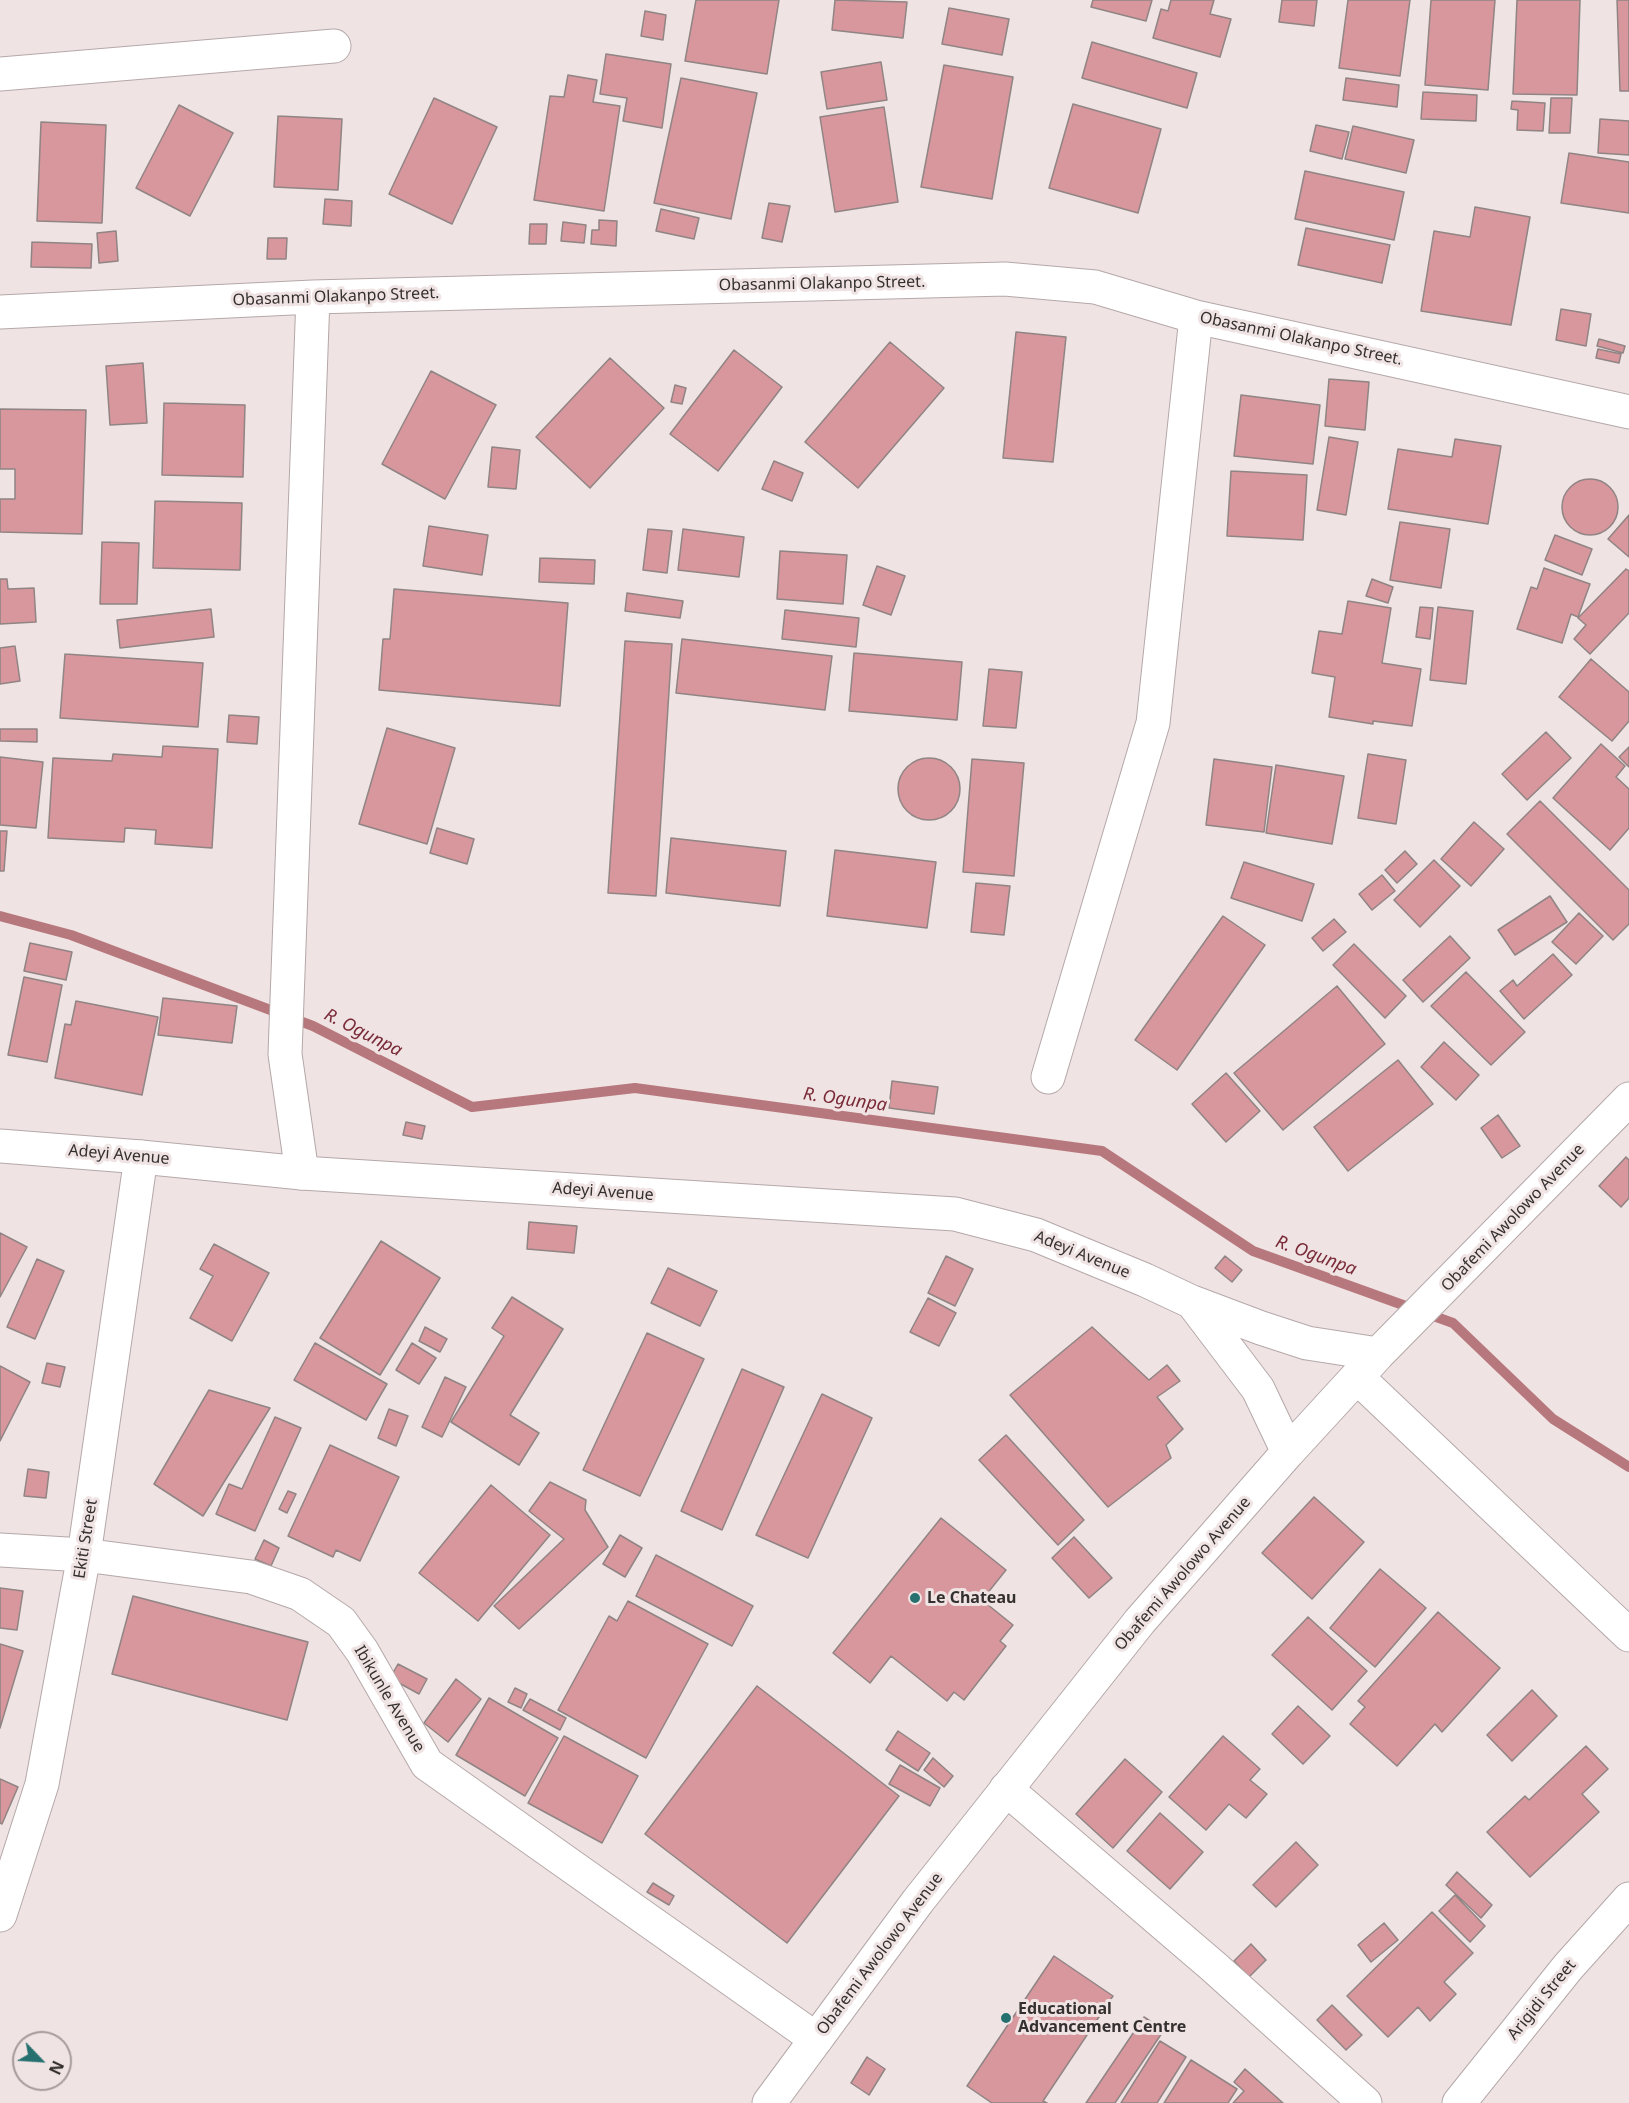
<!DOCTYPE html>
<style>
body{margin:0}
#map{position:relative;width:1629px;height:2103px;overflow:hidden;background:#f0e3e3;font-family:"Noto Sans",sans-serif}
canvas{display:block}
.north{position:absolute;left:12px;top:2031px;width:60px;height:60px;box-sizing:border-box;background:#f0e3e3;border:2px solid #a59b9b;border-radius:50%;rotate:115deg;font-size:16px;font-weight:700;line-height:24px;text-align:center;color:#353030}
.north::after{content:'';display:block;margin:auto;width:21px;height:27px;background:#267170;clip-path:polygon(50% 0,100% 100%,50% 72%,0 100%)}
</style>
<div id="map">
<canvas width="1629" height="2103"></canvas>
<div class="north">N</div>
</div>
<script>
const g = document.querySelector('canvas').getContext('2d');
g.lineJoin = 'round';
const toPath = rows => new Path2D(rows.map(r => 'M' + r).join(''));
function strokePath(path, color, width, dash) { g.strokeStyle = color; g.lineWidth = width; g.lineCap = dash ? 'butt' : 'round'; g.setLineDash(dash || []); g.stroke(path); }
function fillPath(path, color) { g.fillStyle = color; g.fill(path, 'evenodd'); }
function label(font, color, halo, rows, align = 'center') {
  g.font = font + ' "Noto Sans",sans-serif'; g.lineWidth = 6; g.setLineDash([]); g.textBaseline = 'middle'; g.strokeStyle = halo; g.fillStyle = color; for (const [text, x, y, turn = 0] of rows) {
    g.save(); g.translate(x, y); g.rotate((+turn || 0) * Math.PI / 180); g.textAlign = isNaN(turn) ? turn : align; if (halo) g.strokeText(text, 0, 0); g.fillText(text, 0, 0); g.restore();
  }
}
strokePath(toPath([
 [0,916,71,935,313,1026,472,1107,635,1088,1102,1151,1253,1251,1453,1323,1553,1419,1629,1467]
]), '#b6787d', 10);
const building = toPath([
 [696,0,779,0,767,74,685,61,696,0],
 [835,0,907,2,903,38,832,30,835,0],
 [1093,0,1152,0,1146,21,1091,7,1093,0],
 [1171,0,1214,0,1210,14,1231,19,1220,57,1153,38,1161,9,1168,11,1171,0],
 [1282,0,1317,0,1314,26,1279,22,1282,0],
 [1348,0,1410,0,1400,76,1339,68,1348,0],
 [1431,0,1495,0,1488,90,1425,85,1431,0],
 [1517,0,1580,0,1577,95,1513,94,1517,0],
 [1617,0,1629,0,1629,91,1620,91,1617,0],
 [949,8,1009,19,1002,55,942,44,949,8],
 [645,11,666,15,663,40,641,36,645,11],
 [1092,42,1197,73,1187,108,1082,78,1092,42],
 [606,54,671,64,662,128,623,121,627,98,600,94,606,54],
 [881,62,887,100,827,109,821,72,881,62],
 [944,65,1013,77,992,199,921,187,944,65],
 [568,75,597,80,593,102,620,106,604,211,534,200,550,96,564,97,568,75],
 [681,78,757,93,731,219,654,203,681,78],
 [1346,78,1399,85,1397,107,1343,100,1346,78],
 [1423,92,1477,95,1476,121,1421,119,1423,92],
 [434,98,497,127,452,224,389,194,434,98],
 [1551,98,1572,98,1570,133,1549,133,1551,98],
 [1512,101,1545,103,1543,131,1517,130,1518,110,1511,109,1512,101],
 [1073,104,1161,129,1138,213,1049,188,1073,104],
 [179,105,233,133,190,216,136,188,179,105],
 [884,107,898,202,835,212,820,117,884,107],
 [278,116,342,119,338,190,274,187,278,116],
 [1600,119,1629,121,1629,155,1598,153,1600,119],
 [41,122,106,125,102,223,37,221,41,122],
 [1316,125,1349,132,1342,159,1310,151,1316,125],
 [1353,126,1414,140,1406,173,1345,159,1353,126],
 [1569,153,1629,162,1629,213,1561,203,1569,153],
 [1305,171,1404,192,1394,240,1295,219,1305,171],
 [325,199,352,201,351,226,323,224,325,199],
 [769,203,790,206,782,242,762,238,769,203],
 [1475,207,1530,217,1511,325,1421,311,1434,231,1470,237,1475,207],
 [661,209,699,218,694,239,656,231,661,209],
 [599,220,617,221,616,246,591,244,592,230,599,230,599,220],
 [563,222,586,225,584,243,561,241,563,222],
 [530,224,547,224,546,244,529,244,530,224],
 [1306,228,1390,245,1382,283,1298,265,1306,228],
 [116,231,118,261,99,263,97,233,116,231],
 [268,238,287,238,286,259,267,259,268,238],
 [32,242,92,244,91,268,31,267,32,242],
 [1561,309,1591,314,1586,346,1556,340,1561,309],
 [1016,332,1066,337,1053,462,1003,458,1016,332],
 [1599,339,1625,346,1623,353,1597,346,1599,339],
 [890,342,944,388,858,488,805,442,890,342],
 [1598,349,1621,354,1619,363,1596,358,1598,349],
 [734,350,782,387,718,471,670,434,734,350],
 [610,358,664,408,590,488,536,437,610,358],
 [143,363,147,423,110,425,106,366,143,363],
 [431,371,496,405,445,499,382,464,431,371],
 [1329,379,1369,382,1365,430,1325,426,1329,379],
 [675,385,686,388,682,404,671,402,675,385],
 [1241,395,1320,405,1313,464,1234,456,1241,395],
 [164,403,245,405,243,477,162,475,164,403],
 [0,409,86,410,82,534,0,532,0,499,15,499,15,469,0,469,0,409],
 [1329,437,1358,442,1346,515,1317,510,1329,437],
 [1455,439,1501,446,1488,524,1388,509,1398,449,1452,457,1455,439],
 [492,447,520,450,516,489,488,487,492,447],
 [774,461,803,473,792,501,762,489,774,461],
 [1231,471,1307,475,1303,540,1227,536,1231,471],
 '1562 507a28 28 0 1 1 56 0a28 28 0 1 1-56 0Z',
 [155,501,242,503,240,570,153,568,155,501],
 [1629,515,1629,557,1608,539,1629,515],
 [1400,522,1450,529,1441,588,1390,580,1400,522],
 [429,526,488,535,482,575,423,566,429,526],
 [648,529,672,531,667,573,643,570,648,529],
 [683,529,744,537,739,577,678,570,683,529],
 [1555,535,1592,549,1582,575,1545,560,1555,535],
 [102,542,139,543,137,604,100,604,102,542],
 [780,551,847,555,843,604,777,599,780,551],
 [540,558,595,560,594,584,539,582,540,558],
 [877,566,905,576,891,615,863,605,877,566],
 [1544,568,1590,584,1578,617,1571,614,1562,643,1517,629,1531,587,1537,589,1544,568],
 [1626,569,1629,571,1629,613,1590,654,1574,639,1586,625,1578,618,1626,569],
 [0,579,7,579,8,589,34,588,36,622,0,624,0,579],
 [1372,579,1393,587,1388,603,1366,596,1372,579],
 [394,589,568,603,560,706,379,690,383,639,390,639,394,589],
 [627,593,683,601,680,618,625,611,627,593],
 [1348,601,1391,608,1382,663,1421,669,1412,726,1373,721,1373,724,1329,717,1335,677,1312,673,1319,631,1342,634,1348,601],
 [1420,607,1433,608,1430,639,1416,637,1420,607],
 [1438,607,1473,611,1466,684,1430,680,1438,607],
 [211,609,214,637,120,648,117,620,211,609],
 [785,610,859,618,856,647,782,639,785,610],
 [682,639,832,656,825,710,676,693,682,639],
 [625,641,672,644,656,896,608,893,625,641],
 [15,646,20,681,0,684,0,648,15,646],
 [854,653,962,662,957,720,849,711,854,653],
 [65,654,203,663,198,727,60,718,65,654],
 [1591,659,1629,692,1629,721,1612,741,1559,697,1591,659],
 [989,669,1022,672,1016,728,983,726,989,669],
 [229,715,259,717,257,744,227,742,229,715],
 [387,728,455,748,427,844,359,824,387,728],
 [0,729,37,729,37,742,0,741,0,729],
 [1546,732,1571,758,1527,800,1502,774,1546,732],
 [1601,744,1625,766,1616,777,1629,789,1629,828,1610,850,1553,798,1601,744],
 [163,746,218,749,212,848,155,844,156,830,125,828,124,842,48,838,53,758,112,761,113,754,162,757,163,746],
 [1629,747,1629,767,1619,757,1629,747],
 [1368,754,1406,760,1396,824,1358,818,1368,754],
 [0,757,43,762,36,828,0,825,0,757],
 '898 789a31 31 0 1 1 62 0a31 31 0 1 1-62 0Z',
 [972,759,1024,763,1014,876,963,872,972,759],
 [1214,759,1272,767,1264,832,1206,825,1214,759],
 [1276,765,1344,776,1332,844,1266,833,1276,765],
 [1540,801,1629,890,1629,924,1613,940,1507,834,1540,801],
 [1474,822,1504,849,1471,886,1441,859,1474,822],
 [437,828,474,839,467,864,430,853,437,828],
 [0,831,7,831,4,871,0,871,0,831],
 [671,838,786,851,780,906,666,893,671,838],
 [835,850,936,862,927,928,827,916,835,850],
 [1405,851,1417,864,1397,883,1385,870,1405,851],
 [1434,860,1460,886,1420,927,1394,900,1434,860],
 [1244,862,1314,884,1302,921,1231,898,1244,862],
 [1382,875,1395,891,1372,910,1359,894,1382,875],
 [976,883,1010,886,1004,935,971,932,976,883],
 [1550,896,1567,922,1515,955,1498,930,1550,896],
 [1579,913,1603,936,1576,964,1552,942,1579,913],
 [1223,916,1265,945,1177,1070,1135,1040,1223,916],
 [1334,919,1346,932,1323,951,1312,938,1334,919],
 [1450,936,1470,958,1423,1002,1403,980,1450,936],
 [30,943,72,952,66,980,24,971,30,943],
 [1354,944,1406,996,1385,1018,1333,965,1354,944],
 [1553,954,1572,975,1524,1019,1500,991,1513,980,1517,986,1553,954],
 [1466,972,1525,1032,1491,1065,1431,1006,1466,972],
 [24,977,62,985,47,1062,8,1055,24,977],
 [1337,986,1385,1044,1283,1130,1234,1073,1337,986],
 [163,998,237,1006,232,1043,158,1035,163,998],
 [76,1001,158,1017,142,1095,55,1078,65,1024,71,1025,76,1001],
 [1444,1042,1479,1075,1456,1100,1421,1067,1444,1042],
 [1398,1060,1433,1104,1348,1171,1314,1127,1398,1060],
 [1226,1073,1260,1111,1226,1142,1192,1104,1226,1073],
 [892,1081,938,1087,934,1114,889,1108,892,1081],
 [1498,1115,1520,1146,1502,1158,1481,1128,1498,1115],
 [406,1122,425,1126,422,1139,403,1135,406,1122],
 [1626,1157,1629,1160,1629,1198,1621,1207,1599,1186,1626,1157],
 [529,1222,577,1226,574,1253,527,1249,529,1222],
 [0,1233,27,1247,0,1297,0,1233],
 [381,1241,440,1278,380,1375,320,1338,381,1241],
 [214,1244,269,1273,232,1341,190,1318,213,1276,200,1269,214,1244],
 [946,1256,973,1269,955,1306,928,1293,946,1256],
 [1225,1256,1242,1270,1232,1282,1215,1268,1225,1256],
 [37,1259,64,1271,35,1339,7,1327,37,1259],
 [668,1268,717,1291,700,1326,651,1303,668,1268],
 [512,1297,563,1329,510,1415,539,1433,519,1465,451,1422,504,1336,492,1328,512,1297],
 [928,1298,956,1313,939,1346,910,1332,928,1298],
 [425,1327,447,1339,440,1352,419,1341,425,1327],
 [1092,1327,1149,1380,1167,1365,1180,1381,1157,1397,1183,1429,1166,1445,1171,1458,1108,1507,1010,1395,1092,1327],
 [647,1333,704,1359,640,1496,583,1470,647,1333],
 [315,1343,387,1384,366,1420,294,1380,315,1343],
 [412,1343,436,1358,419,1384,396,1370,412,1343],
 [47,1363,65,1367,60,1387,42,1383,47,1363],
 [0,1366,30,1382,0,1441,0,1366],
 [742,1369,784,1387,722,1530,681,1511,742,1369],
 [445,1377,466,1387,442,1437,422,1427,445,1377],
 [209,1390,270,1408,203,1516,154,1484,209,1390],
 [822,1394,872,1418,808,1558,756,1535,822,1394],
 [389,1409,408,1416,396,1446,378,1438,389,1409],
 [275,1417,301,1428,255,1531,216,1514,229,1484,242,1489,275,1417],
 [1006,1435,1084,1520,1058,1545,979,1460,1006,1435],
 [330,1445,399,1477,360,1561,336,1550,333,1557,288,1536,330,1445],
 [28,1469,49,1472,46,1498,24,1496,28,1469],
 [550,1482,586,1500,585,1510,608,1547,519,1629,494,1606,564,1539,529,1511,550,1482],
 [491,1485,550,1535,478,1621,419,1573,491,1485],
 [288,1491,296,1494,287,1513,279,1509,288,1491],
 [1314,1497,1364,1542,1312,1599,1262,1553,1314,1497],
 [941,1518,1006,1570,982,1600,1013,1625,1000,1641,1006,1646,964,1700,954,1692,947,1701,891,1656,870,1683,833,1653,941,1518],
 [620,1535,642,1548,625,1577,603,1564,620,1535],
 [1074,1537,1112,1578,1089,1598,1052,1558,1074,1537],
 [264,1540,279,1548,271,1566,255,1559,264,1540],
 [656,1555,753,1606,732,1646,636,1596,656,1555],
 [1380,1569,1426,1608,1375,1667,1330,1628,1380,1569],
 [0,1588,23,1591,17,1630,0,1628,0,1588],
 [133,1596,308,1642,287,1720,112,1674,133,1596],
 [628,1601,708,1644,646,1758,558,1710,609,1616,617,1621,628,1601],
 [1438,1612,1500,1668,1442,1732,1435,1724,1397,1766,1350,1724,1365,1707,1358,1701,1438,1612],
 [1308,1617,1367,1671,1332,1710,1272,1655,1308,1617],
 [0,1644,23,1651,0,1728,0,1644],
 [398,1664,427,1679,419,1694,390,1678,398,1664],
 [456,1679,481,1699,448,1742,424,1723,456,1679],
 [757,1686,899,1796,787,1943,645,1834,757,1686],
 [515,1688,527,1694,521,1708,508,1702,515,1688],
 [1532,1690,1557,1716,1512,1761,1487,1735,1532,1690],
 [489,1698,558,1738,525,1796,456,1755,489,1698],
 [530,1699,566,1718,560,1730,523,1710,530,1699],
 [1298,1706,1330,1736,1303,1764,1272,1734,1298,1706],
 [898,1731,930,1753,918,1771,886,1750,898,1731],
 [564,1736,638,1776,602,1843,528,1803,564,1736],
 [1223,1736,1260,1769,1250,1780,1267,1794,1246,1818,1229,1804,1206,1830,1169,1797,1223,1736],
 [1586,1746,1608,1769,1582,1794,1599,1812,1530,1877,1487,1832,1525,1796,1529,1800,1586,1746],
 [933,1758,953,1776,944,1787,924,1770,933,1758],
 [1125,1759,1162,1792,1113,1848,1076,1814,1125,1759],
 [900,1765,940,1788,930,1806,889,1784,900,1765],
 [0,1779,18,1787,2,1824,0,1823,0,1779],
 [1160,1813,1203,1852,1170,1889,1127,1851,1160,1813],
 [1296,1842,1318,1865,1276,1907,1253,1885,1296,1842],
 [1457,1872,1492,1905,1481,1918,1446,1885,1457,1872],
 [653,1883,674,1896,669,1905,647,1892,653,1883],
 [1455,1895,1485,1926,1470,1942,1439,1911,1455,1895],
 [1432,1912,1473,1953,1444,1982,1456,1994,1430,2021,1418,2007,1388,2037,1347,1996,1432,1912],
 [1384,1923,1398,1940,1371,1962,1358,1945,1384,1923],
 [1251,1944,1266,1960,1249,1977,1234,1961,1251,1944],
 [1054,1956,1113,1996,1043,2101,1047,2103,992,2103,967,2086,1054,1956],
 [1332,2005,1362,2035,1346,2050,1317,2020,1332,2005],
 [1144,2017,1164,2030,1115,2103,1086,2103,1144,2017],
 [1160,2041,1186,2057,1157,2103,1121,2103,1160,2041],
 [867,2057,885,2069,869,2095,851,2083,867,2057],
 [1191,2060,1237,2089,1228,2103,1164,2103,1191,2060],
 [1245,2069,1283,2103,1233,2103,1244,2091,1234,2082,1245,2069]
]);
fillPath(building, '#d7979c');
strokePath(building, '#908484', 1.5);
const street = toPath([
 [0,74,334,46],
 [0,312,313,297,1005,279,1095,287,1196,317,1629,412],
 [1048,1077,1153,723,1196,317],
 [302,1173,285,1054,313,297],
 [1357,1377,1629,1635],
 [0,1550,84,1555,251,1577,300,1594,341,1622,362,1651,427,1764,816,2039],
 [1006,1789,1214,1967,1365,2103],
 [0,1915,42,1784,84,1555,141,1157],
 [1459,2103,1568,1967,1629,1899]
]);
const secondary = toPath([
 [0,1146,141,1157,302,1173,955,1214,1036,1235,1145,1280,1192,1302,1261,1328,1307,1343,1378,1354],
 [1192,1302,1258,1389,1288,1452],
 [769,2103,918,1901,1140,1621,1288,1452,1378,1354,1629,1099]
]);
strokePath(street, '#b5a8a9', 35);
strokePath(secondary, '#b5a8a9', 35);
strokePath(street, '#fff', 33);
strokePath(secondary, '#fff', 33);
for (const [x, y, r, color] of [
 [915,1598,6,"#267170"],
 [1006,2018,6,"#267170"]
]) { const dot = new Path2D(); dot.arc(x, y, r, 0, 2 * Math.PI); g.fillStyle = color; g.fill(dot); strokePath(dot, '#f0e3e3', 2); }
label('16px', '#353030', '#f0e3e3', [
 ["Obasanmi Olakanpo Street.",822,284,-1],
 ["Obasanmi Olakanpo Street.",336,297,-2],
 ["Obasanmi Olakanpo Street.",1301,339,12],
 ["Adeyi Avenue",119,1155,5],
 ["Adeyi Avenue",603,1192,4],
 ["Obafemi Awolowo Avenue",1513,1218,-46],
 ["Adeyi Avenue",1082,1255,22],
 ["Ekiti Street",86,1539,-81],
 ["Obafemi Awolowo Avenue",1183,1574,-49],
 ["Ibikunle Avenue",389,1699,59],
 ["Obafemi Awolowo Avenue",880,1954,-53],
 ["Arigidi Street",1542,2000,-51]
]);
label('bold 16px', '#353030', '#f0e3e3', [
 ["Le Chateau",927,1598],
 ["Educational",1018,2009],
 ["Advancement Centre",1018,2027]
], 'left');
label('italic 18px', '#792b38', '#f0e3e3', [
 ["R. Ogunpa",363,1033,27],
 ["R. Ogunpa",845,1100,8],
 ["R. Ogunpa",1316,1256,20]
]);
</script>
